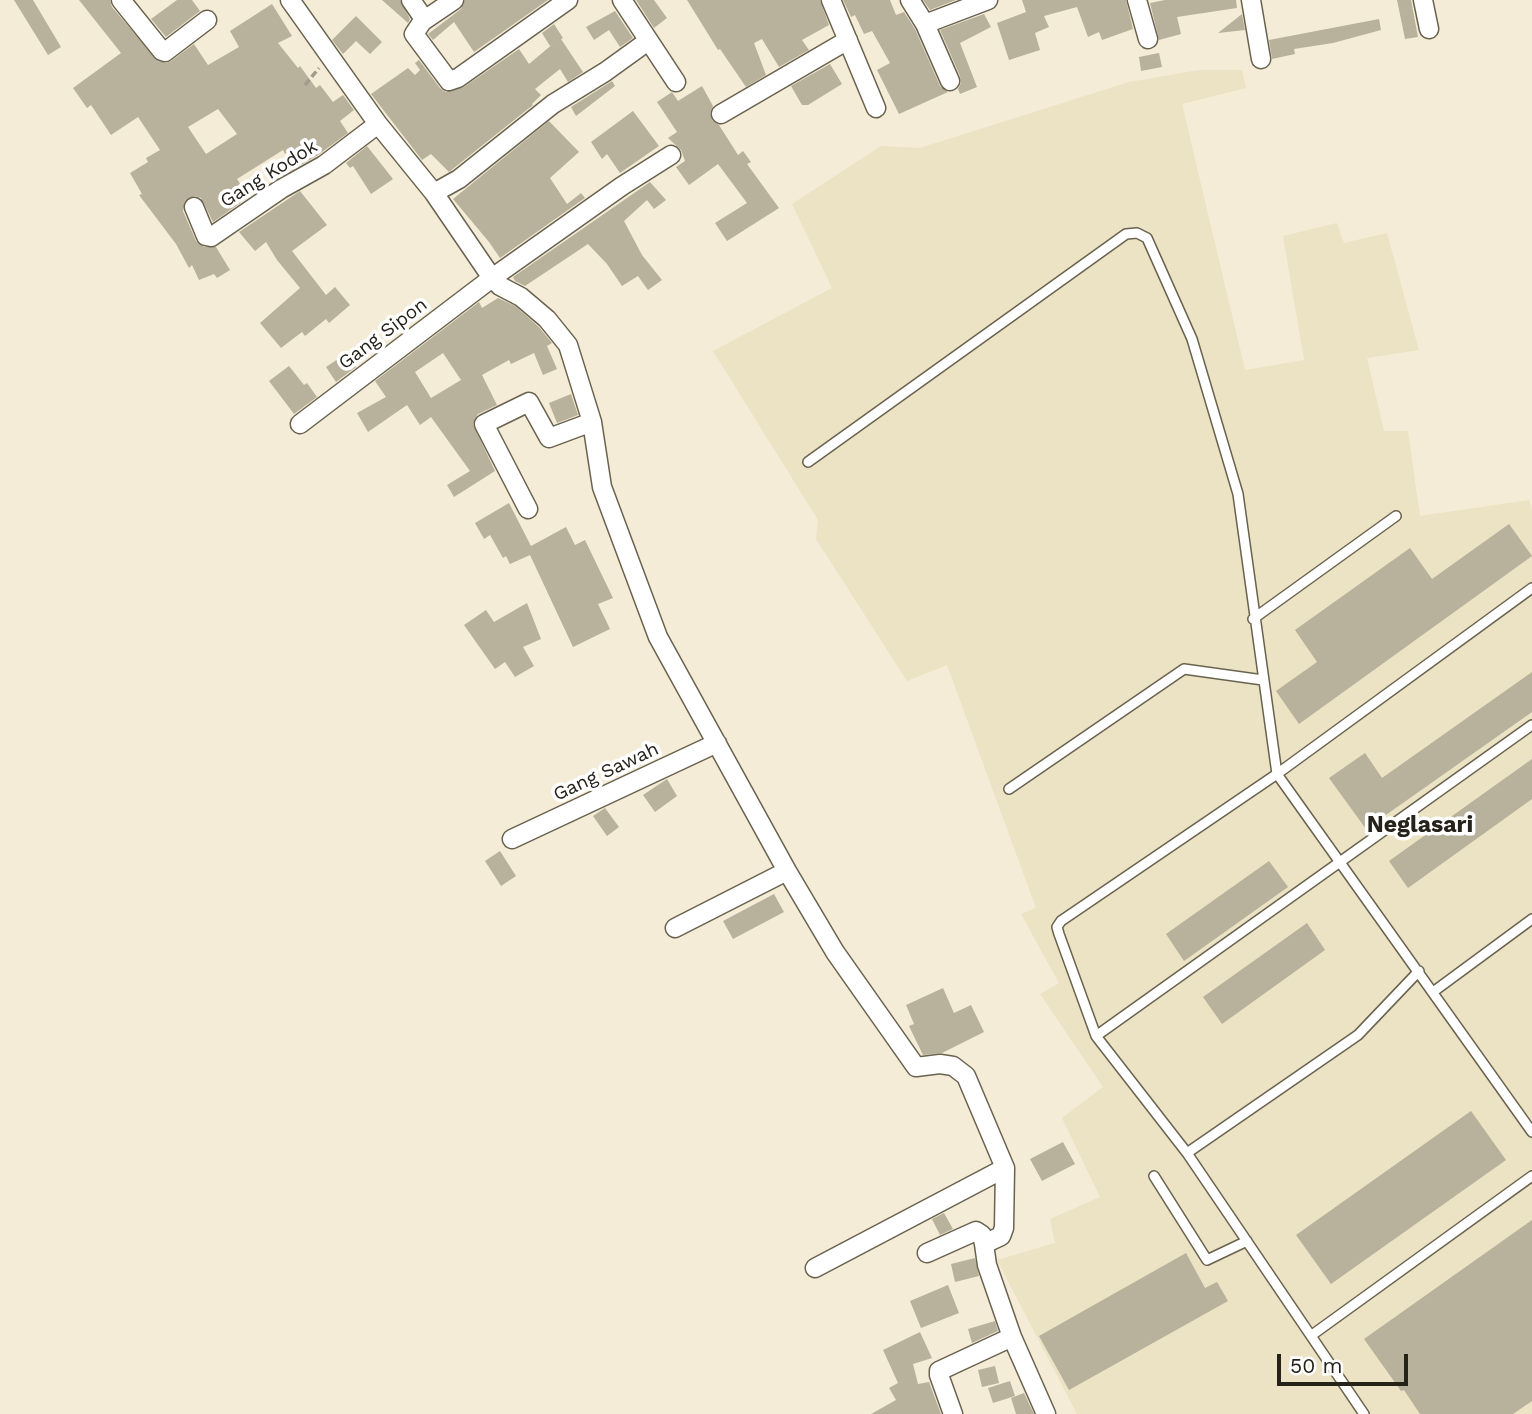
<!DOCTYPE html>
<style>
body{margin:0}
#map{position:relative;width:1532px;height:1414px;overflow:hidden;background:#f4ecd6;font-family:"Work Sans",sans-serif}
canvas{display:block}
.scale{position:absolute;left:1277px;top:1354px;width:131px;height:32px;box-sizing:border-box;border:4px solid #25221a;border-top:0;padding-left:9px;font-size:21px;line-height:24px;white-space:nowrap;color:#25221a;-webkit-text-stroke:5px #fff;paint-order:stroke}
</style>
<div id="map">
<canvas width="1532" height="1414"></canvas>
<div class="scale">50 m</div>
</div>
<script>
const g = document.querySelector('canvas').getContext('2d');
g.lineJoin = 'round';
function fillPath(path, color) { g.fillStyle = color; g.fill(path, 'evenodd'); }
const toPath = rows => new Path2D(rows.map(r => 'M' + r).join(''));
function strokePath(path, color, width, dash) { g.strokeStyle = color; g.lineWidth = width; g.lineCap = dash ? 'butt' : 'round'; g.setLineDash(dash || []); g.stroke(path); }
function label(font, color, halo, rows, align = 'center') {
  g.font = font + ' "Work Sans",sans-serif'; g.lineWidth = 7; g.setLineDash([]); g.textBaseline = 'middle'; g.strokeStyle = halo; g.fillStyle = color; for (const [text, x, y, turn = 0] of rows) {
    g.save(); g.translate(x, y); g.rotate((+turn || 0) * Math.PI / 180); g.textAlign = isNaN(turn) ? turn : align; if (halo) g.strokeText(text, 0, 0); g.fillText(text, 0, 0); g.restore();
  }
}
fillPath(toPath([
 [1199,70,1242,70,1246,88,1182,104,1245,370,1304,360,1283,236,1337,223,1344,243,1387,233,1419,350,1367,358,1384,431,1408,431,1420,516,1529,500,1532,510,1532,1414,1077,1414,997,1260,1055,1243,1050,1219,1100,1197,1062,1118,1103,1087,1040,994,1059,983,1021,914,1036,908,947,665,907,681,816,539,818,520,713,351,832,288,792,204,881,146,920,148,1129,82]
]), '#ece2c4');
fillPath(toPath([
 [14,0,33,0,61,47,48,55],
 [79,0,110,0,112,7,158,61,166,63,171,61,194,44,208,65,239,47,230,31,272,4,292,36,278,43,298,68,300,66,316,88,320,85,333,102,343,95,354,110,340,121,348,133,318,155,299,166,289,151,285,154,283,150,237,179,249,197,213,222,201,198,195,196,185,200,183,211,196,241,204,247,216,247,230,270,217,278,214,274,199,280,192,265,189,268,176,244,139,195,142,194,130,173,148,162,146,158,160,150,138,117,111,135,91,105,87,108,73,88,121,53],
 [218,109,237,134,206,154,188,127],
 [177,0,192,0,200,11,166,37,151,19],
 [382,0,400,0,410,19,408,23],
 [465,0,548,0,474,52,454,22,433,40,428,34,461,9],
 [636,0,654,0,667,18,654,28],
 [687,0,820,0,829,25,802,40,809,50,779,67,762,39,754,43,766,75,746,87,720,49,718,50],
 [843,0,890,0,896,15,904,12,915,29,940,86,948,92,899,114,877,70,890,63,872,31,864,34,855,15,851,17],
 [923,0,956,0,930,10],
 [1022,0,1126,0,1133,29,1102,40,1099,32,1088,37,1077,7,1044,16,1049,27,1035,33,1040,50,1009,60,997,23,1026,12],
 [1165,0,1236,0,1237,8,1177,17,1181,34,1159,40,1150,3],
 [1397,0,1411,0,1418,37,1405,39],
 [615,11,633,38,620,47,609,30,594,40,586,27],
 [984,14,991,27,960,43,977,87,960,94,958,89,961,83,960,76,940,30],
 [1242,14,1245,30,1218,33],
 [356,16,382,42,370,54,356,41,343,54,332,40],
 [1379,19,1381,30,1333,43,1294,49,1295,54,1272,59,1269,40],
 [554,24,563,38,561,39,583,72,568,82,560,69,535,89,541,95,532,104,533,105,449,172,431,154,422,160,371,94,408,68,415,75,420,70,415,63,419,60,440,88,446,92,464,87,519,49,529,64,554,43,550,46,542,33],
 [1159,53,1162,67,1141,71,1139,57],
 [830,64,842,84,808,105,802,105,791,86],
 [612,81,615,86,576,116,571,107],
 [702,86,713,106,710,113,712,120,719,125,738,155,743,151,751,162,747,164,779,208,727,241,715,223,747,203,718,164,689,185,676,167,685,161,681,150,668,138,677,132,657,102,672,92,678,101],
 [633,111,659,146,620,173,607,154,602,159,591,142],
 [549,121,579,152,550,178,567,204,581,193,585,198,500,258,489,242,453,199],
 [367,146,393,179,371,194,353,166,350,168,346,163],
 [650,182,666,200,654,209,647,200,624,221,642,255,662,280,648,290,638,276,622,286,607,264,588,244,525,286,515,281,513,277],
 [300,191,327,225,292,251,326,295,335,287,350,305,329,323,326,319,305,336,302,332,281,348,260,323,300,288,277,260,266,242,255,251,239,232],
 [498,298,515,306,539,327,552,343,547,346,557,369,543,375,534,353,511,364,509,360,482,375,497,405,478,414,473,424,495,471,454,497,447,485,470,471,431,417,420,425,407,405,368,432,357,413,386,397,375,381,479,302,482,308],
 [443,353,461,380,431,398,415,372],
 [347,353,356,367,336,382,326,367],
 [289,366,304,385,307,383,317,397,294,414,269,381],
 [571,394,578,415,557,423,549,403],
 [509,503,531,546,566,527,575,545,585,540,613,598,598,604,610,629,573,647,530,555,510,564,506,556,503,558,490,535,484,539,475,523],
 [1509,524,1532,556,1299,724,1276,691,1317,662,1295,630,1410,548,1432,579],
 [527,603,541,639,523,647,534,666,515,677,505,662,495,669,464,625,486,610,494,622],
 [1532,672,1532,712,1366,829,1329,778,1365,753,1382,778],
 [1532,759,1532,799,1408,888,1389,861],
 [667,779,677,796,655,812,643,795],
 [605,808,619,827,607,836,593,816],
 [500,851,516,876,501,886,485,861],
 [1269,861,1288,887,1184,961,1166,934],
 [774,894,784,912,733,939,723,921],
 [1307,923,1325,950,1222,1024,1203,997],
 [943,988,954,1013,971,1005,984,1032,942,1053,923,1055,909,1026,914,1024,906,1005],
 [1471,1111,1506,1160,1331,1284,1296,1235],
 [1063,1142,1075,1164,1042,1181,1030,1159],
 [944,1213,953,1229,940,1235,932,1219],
 [1532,1220,1532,1401,1513,1414,1420,1414,1404,1390,1401,1391,1364,1339],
 [1186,1253,1205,1288,1217,1282,1228,1301,1069,1390,1039,1336],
 [975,1258,979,1276,955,1282,951,1264],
 [948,1285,959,1313,921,1328,910,1301],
 [995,1321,998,1331,972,1343,968,1329],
 [920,1332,932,1358,913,1364,918,1384,929,1382,941,1414,871,1414,896,1400,889,1388,898,1383,883,1350],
 [995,1366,999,1383,982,1387,978,1370],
 [1010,1381,1015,1396,993,1403,988,1388],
 [1024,1393,1034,1414,1016,1414,1011,1398]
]), '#b8b19b');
const service = toPath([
 [808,462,1126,234,1137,233,1147,238,1192,339,1238,494,1277,774,1061,921,1057,927,1059,934,1096,1036,1532,725],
 [1532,588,1277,774,1532,1132],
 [1253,619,1396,516],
 [1009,789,1184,669,1263,680],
 [1433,992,1532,919],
 [1096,1036,1187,1153,1364,1414],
 [1187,1153,1358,1035,1419,971],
 [1154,1176,1207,1260,1247,1241],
 [1312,1335,1532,1176]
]);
const minor = toPath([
 [121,0,162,51,165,52,207,20],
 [290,0,378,124,434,193,492,278,500,286,521,297,547,319,568,345,592,422,602,487,658,637,787,871,835,952,916,1067,940,1064,953,1066,966,1076,1005,1168,1004,1228,1001,1236,984,1244,987,1265,1012,1337,1046,1414],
 [411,0,424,19,414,34,449,81,458,78,568,0],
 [622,0,676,82],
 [831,0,876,108],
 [910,0,925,24,950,81],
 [1137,0,1148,39],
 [1251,0,1261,59],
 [1423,0,1429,29],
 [423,21,454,0],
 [925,24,988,0],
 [721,114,848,40],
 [434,193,459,179,553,104,605,72,648,41],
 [194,207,206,236,211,237,281,189,324,165,378,124],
 [300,424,492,278,622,186,671,155],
 [528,509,484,424,529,402,549,438,592,422],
 [512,839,717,743],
 [675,928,787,871],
 [927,1253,976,1231,982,1235,984,1244],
 [815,1268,1005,1168],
 [953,1414,939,1375,939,1371,1012,1337]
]);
strokePath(service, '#69624f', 12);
strokePath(minor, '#69624f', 21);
strokePath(toPath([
 [305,85,319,68]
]), '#a19b8b', 3.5, [7, 3.5]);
strokePath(service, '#fff', 9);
strokePath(minor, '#fff', 18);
label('19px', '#25221a', '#fff', [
 ["Gang Kodok",269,174,-32],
 ["Gang Sipon",383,334,-37],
 ["Gang Sawah",606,772,-25]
]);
label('bold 23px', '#25221a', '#fff', [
 ["Neglasari",1420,825]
]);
</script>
